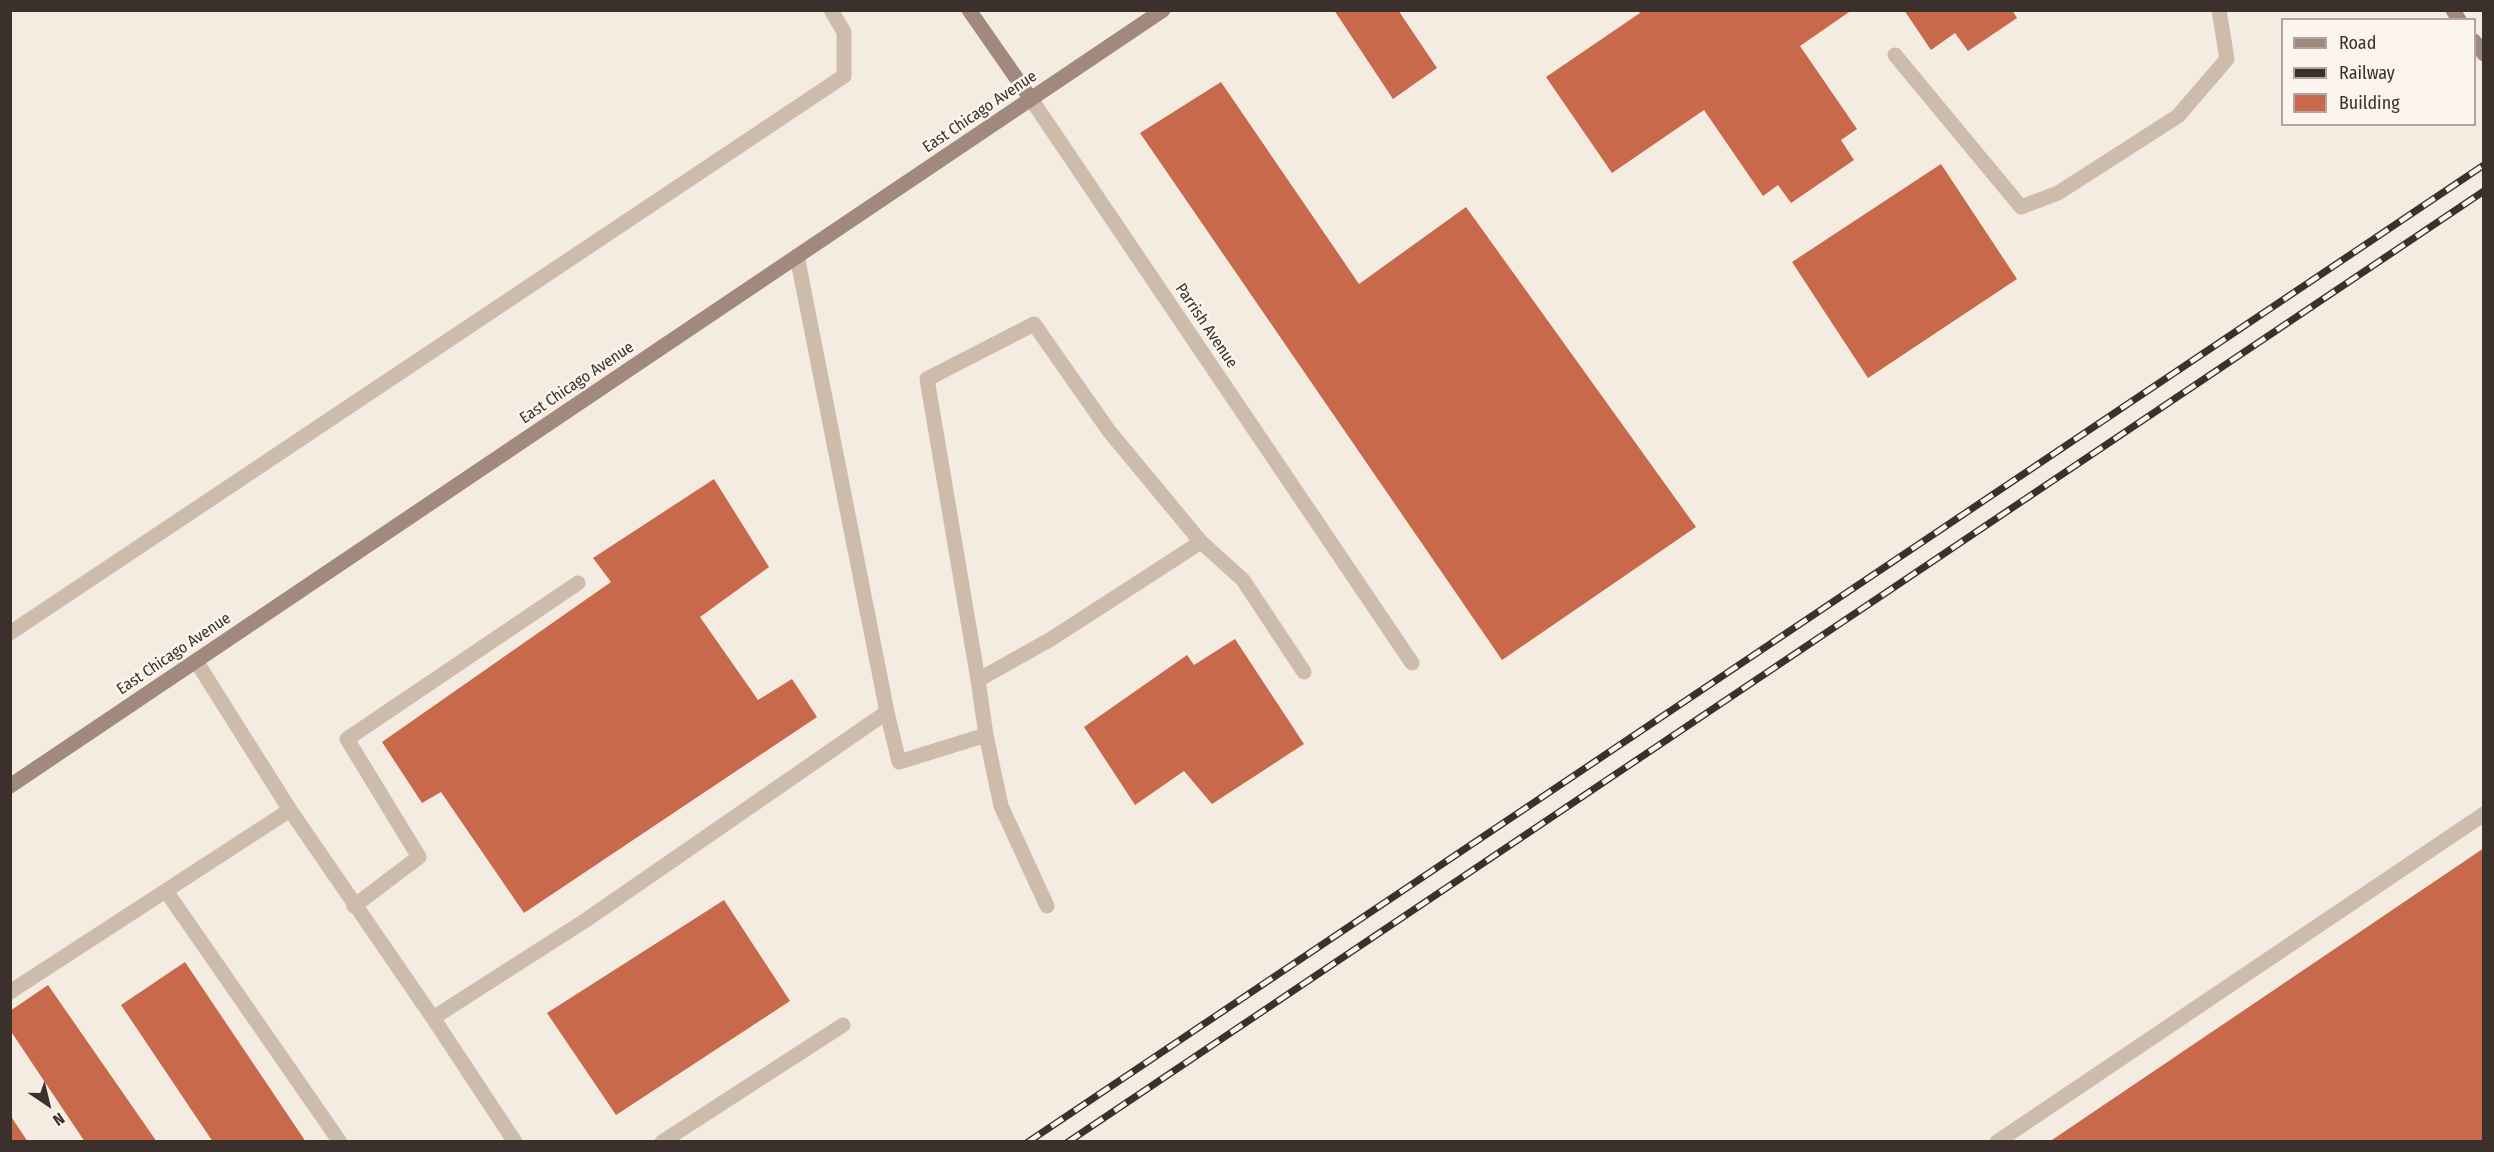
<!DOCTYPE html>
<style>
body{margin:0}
#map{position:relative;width:2494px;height:1152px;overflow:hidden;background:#f4ebe1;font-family:"Fira Sans Condensed",sans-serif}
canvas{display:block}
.frame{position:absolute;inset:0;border:12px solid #3b302b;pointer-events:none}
.legend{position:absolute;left:2281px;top:18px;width:195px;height:108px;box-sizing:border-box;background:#fbf5ee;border:2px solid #aea6a0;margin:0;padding:8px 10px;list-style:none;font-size:18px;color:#3b302b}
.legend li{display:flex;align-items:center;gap:12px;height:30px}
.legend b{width:30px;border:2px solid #aea6a0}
.north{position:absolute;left:18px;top:1074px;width:60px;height:60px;-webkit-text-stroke:4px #fbf5ee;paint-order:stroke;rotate:145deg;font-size:16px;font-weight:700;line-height:24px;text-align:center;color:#3b302b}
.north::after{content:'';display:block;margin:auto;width:21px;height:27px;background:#3b302b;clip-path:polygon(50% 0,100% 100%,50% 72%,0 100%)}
</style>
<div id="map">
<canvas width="2494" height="1152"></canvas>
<div class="frame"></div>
<ul class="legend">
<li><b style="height:8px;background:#a18a7d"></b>Road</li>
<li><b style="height:8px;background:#3b302b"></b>Railway</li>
<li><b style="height:16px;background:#c8694b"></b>Building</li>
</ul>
<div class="north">N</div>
</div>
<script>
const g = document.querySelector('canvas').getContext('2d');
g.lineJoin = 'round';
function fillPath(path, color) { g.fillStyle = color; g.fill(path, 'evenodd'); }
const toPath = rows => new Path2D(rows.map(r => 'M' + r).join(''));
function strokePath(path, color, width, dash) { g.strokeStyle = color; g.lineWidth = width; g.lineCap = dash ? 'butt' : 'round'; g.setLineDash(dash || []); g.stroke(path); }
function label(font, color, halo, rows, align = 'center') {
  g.font = font + ' "Fira Sans Condensed",sans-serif'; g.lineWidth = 5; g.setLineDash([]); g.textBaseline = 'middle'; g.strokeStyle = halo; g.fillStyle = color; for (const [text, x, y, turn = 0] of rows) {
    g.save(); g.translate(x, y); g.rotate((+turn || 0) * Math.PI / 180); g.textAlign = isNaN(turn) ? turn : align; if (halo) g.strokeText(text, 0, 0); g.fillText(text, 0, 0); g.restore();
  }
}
fillPath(toPath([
 [1334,10,1398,10,1437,68,1393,99],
 [1638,10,1852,10,1800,46,1857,129,1841,140,1854,160,1791,203,1778,185,1763,196,1704,110,1612,173,1546,77,1640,13],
 [1904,10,2012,10,2017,18,1968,51,1955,33,1931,50],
 [1221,82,1359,284,1466,207,1696,527,1502,660,1140,133],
 [1941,164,2017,279,1868,378,1792,262],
 [714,479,769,567,700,617,758,700,792,679,817,717,524,913,441,792,422,803,382,742,611,582,593,558],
 [1235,639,1304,744,1212,804,1184,771,1135,805,1084,727,1187,655,1194,665],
 [2484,848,2484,1139,2479,1142,2049,1142],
 [724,900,790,1001,616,1115,547,1013],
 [185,962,306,1142,213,1142,121,1005],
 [48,985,157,1142,85,1142,10,1030,10,1011],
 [10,1115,28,1142,10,1142]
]), '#c8694b');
strokePath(toPath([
 [1895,55,2021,207,2058,193,2178,116,2227,59,2219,10],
 [1031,99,1412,663],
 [1201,542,1243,580,1304,672],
 [10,633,844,76,844,32,831,10],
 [196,661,290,810,433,1018,586,920,887,712,797,256],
 [887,712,899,762,986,735,978,680,1051,639,1201,542,1109,431,1034,324,927,379,978,680],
 [986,735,1001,806,1047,906],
 [166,891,340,1142],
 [354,906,419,857,347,739,578,583],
 [10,992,290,810],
 [433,1018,515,1142],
 [662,1142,843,1025],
 [1997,1142,2484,814]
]), '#cdbbac', 15);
strokePath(toPath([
 [969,10,1031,99],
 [2453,10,2459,20],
 [2474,41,2484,54],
 [10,786,1163,10]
]), '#a18a7d', 15);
const rail = toPath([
 [1028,1142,2484,165],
 [1068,1142,2484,191]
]);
strokePath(rail, '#3b302b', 7);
strokePath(rail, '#fbf5ee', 4.5, [14]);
label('16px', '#3b302b', '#fbf5ee', [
 ["East Chicago Avenue",980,112,-34],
 ["Parrish Avenue",1206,326,56],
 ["East Chicago Avenue",577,383,-34],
 ["East Chicago Avenue",174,654,-34]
]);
</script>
